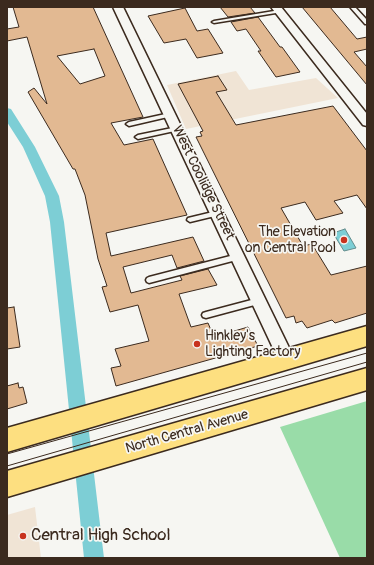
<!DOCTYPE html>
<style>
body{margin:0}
#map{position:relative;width:374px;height:565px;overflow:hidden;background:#f6f6f2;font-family:Pangolin,sans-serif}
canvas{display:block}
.frame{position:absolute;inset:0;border:8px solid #3b2a1e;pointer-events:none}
</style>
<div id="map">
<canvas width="374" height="565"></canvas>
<div class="frame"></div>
</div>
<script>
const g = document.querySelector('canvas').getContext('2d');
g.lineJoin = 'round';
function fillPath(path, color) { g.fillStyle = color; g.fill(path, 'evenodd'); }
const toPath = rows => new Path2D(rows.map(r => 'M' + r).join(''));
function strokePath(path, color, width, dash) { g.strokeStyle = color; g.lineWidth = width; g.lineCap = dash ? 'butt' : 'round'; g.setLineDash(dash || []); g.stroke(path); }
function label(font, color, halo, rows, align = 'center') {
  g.font = font + ' Pangolin,sans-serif'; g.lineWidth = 3.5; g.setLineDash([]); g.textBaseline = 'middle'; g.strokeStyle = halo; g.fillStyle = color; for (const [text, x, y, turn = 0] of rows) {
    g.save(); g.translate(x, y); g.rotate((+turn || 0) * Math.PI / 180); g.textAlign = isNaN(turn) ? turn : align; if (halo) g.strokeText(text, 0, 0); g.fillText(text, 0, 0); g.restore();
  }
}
fillPath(toPath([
 [236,71,249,90,316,78,338,98,186,129,167,85],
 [35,507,41,558,7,558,7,515]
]), '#f0e4d5');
fillPath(toPath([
 [367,401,367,558,340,558,280,427]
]), '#99dca8');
const water = toPath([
 [345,229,356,248,344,251,333,233,345,229]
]);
fillPath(water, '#7dced5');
strokePath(water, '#638c8c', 1);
fillPath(toPath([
 [7,108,11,109,35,147,59,196,64,222,104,558,84,558,50,222,45,196,23,147,7,122,7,108]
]), '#7dced5');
const building = toPath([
 [13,7,93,7,143,117,111,123,124,145,153,139,187,215,106,233,111,256,193,237,204,261,177,268,172,255,123,267,131,293,182,280,180,276,208,269,217,285,179,294,191,327,208,323,214,337,248,327,258,346,116,386,111,368,121,366,115,349,149,341,138,305,110,312,102,287,107,286,98,259,85,195,75,169,73,169,28,92,34,88,47,104,27,37,7,41,7,29,19,27,13,7],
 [94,49,105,76,80,84,57,56,94,49],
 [220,7,250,7,255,13,228,17,220,7],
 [302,7,330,7,357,39,367,37,367,49,354,52,367,67,367,85,302,7],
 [185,8,197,31,208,29,223,53,197,58,186,39,164,43,148,16,185,8],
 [258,17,280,47,282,47,300,72,276,77,258,51,261,51,246,29,237,31,231,22,258,17],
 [218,76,227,90,216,92,236,125,333,106,367,151,367,209,357,195,334,201,343,213,316,220,305,202,281,208,303,246,312,244,331,275,367,266,367,313,335,323,332,320,307,328,302,321,296,323,294,316,286,318,196,137,202,136,200,132,203,131,178,84,218,76],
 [14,307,20,347,7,349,7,308,14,307],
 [18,383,19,388,23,387,27,403,7,409,7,386,18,383]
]);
fillPath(building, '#e2b992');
strokePath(building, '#3b2a1e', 1);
const lane = toPath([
 [350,7,355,7,367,20,367,24,365,24,350,7],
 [280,10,282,11,282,12,214,23,212,22,214,21,280,10],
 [170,113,172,114,172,116,129,126,126,124,129,122,170,113],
 [177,127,180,129,179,130,138,139,135,137,138,135,177,127],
 [217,211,220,213,219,215,190,222,187,220,188,218,217,211],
 [238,254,240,255,241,257,240,259,149,283,147,282,146,280,147,278,149,277,238,254],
 [259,298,262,299,263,301,262,303,206,318,203,317,202,315,203,313,206,312,259,298]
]);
const street = toPath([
 [113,7,123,7,295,360,293,365,287,367,281,365,113,7],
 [271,7,281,7,367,114,367,126,363,125,271,7]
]);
const primary = toPath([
 [367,326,367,346,7,452,7,428,367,326],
 [367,368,367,390,7,497,7,471,367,368]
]);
strokePath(lane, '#3b2a1e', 3);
strokePath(street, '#3b2a1e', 3);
strokePath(primary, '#3b2a1e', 3);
fillPath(lane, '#f6f6f2');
fillPath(street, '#f6f6f2');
fillPath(primary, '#fddf80');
strokePath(toPath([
 [7,454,367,353],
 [7,466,367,362]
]), '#3b2a1e', 1);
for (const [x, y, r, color] of [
 [344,240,4,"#c8321e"],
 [197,344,4,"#c8321e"],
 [23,536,4,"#c8321e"]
]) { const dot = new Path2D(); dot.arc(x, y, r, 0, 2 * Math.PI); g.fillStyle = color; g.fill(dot); strokePath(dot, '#f6f6f2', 1.5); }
label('14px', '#3b2a1e', '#f6f6f2', [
 ["West Coolidge Street",203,183,64],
 ["North Central Avenue",187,432,-16]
]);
label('14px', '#3b2a1e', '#f6f6f2', [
 ["The Elevation",336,232],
 ["on Central Pool",336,248],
 ["Hinkley's",205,336,"left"],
 ["Lighting Factory",205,352,"left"]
], 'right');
label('17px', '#3b2a1e', '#f6f6f2', [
 ["Central High School",31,536]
], 'left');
</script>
